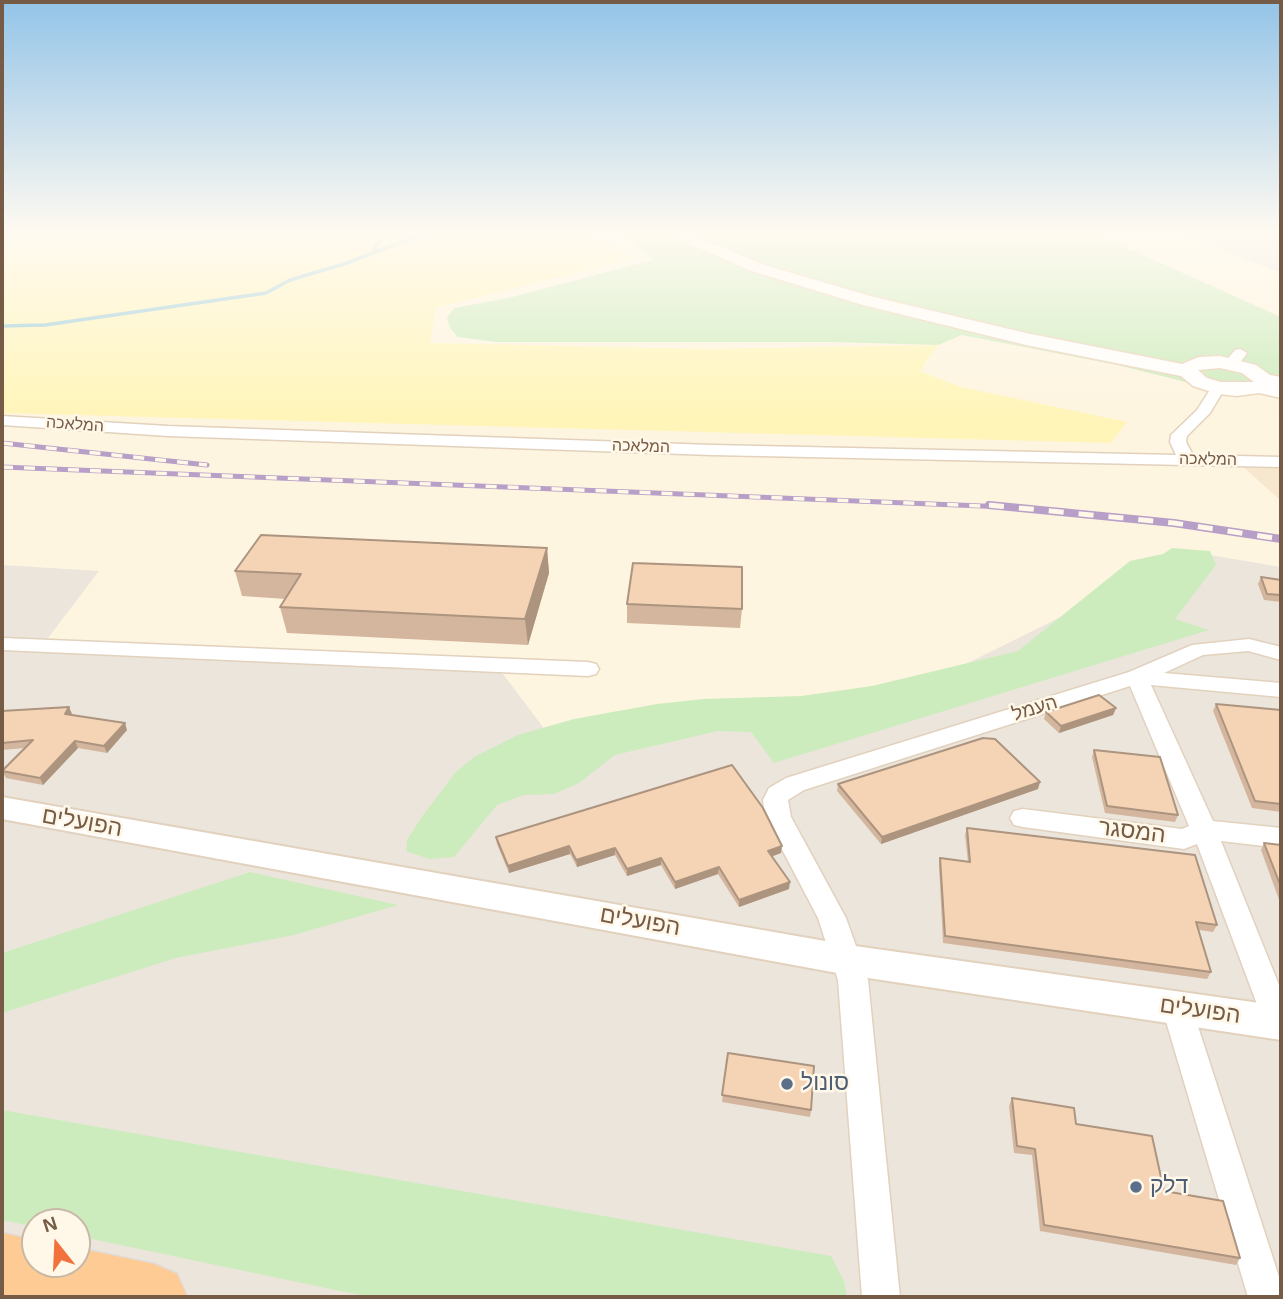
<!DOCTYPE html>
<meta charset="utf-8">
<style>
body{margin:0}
#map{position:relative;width:1283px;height:1299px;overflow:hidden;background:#fef5e0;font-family:Arial,sans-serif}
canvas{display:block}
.frame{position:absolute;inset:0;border:4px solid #765b46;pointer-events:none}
.north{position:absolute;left:21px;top:1208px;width:70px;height:70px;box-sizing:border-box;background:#fff8e8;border:2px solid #c8b9a7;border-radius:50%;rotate:342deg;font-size:19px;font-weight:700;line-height:28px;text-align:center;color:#765b46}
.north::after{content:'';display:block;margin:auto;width:24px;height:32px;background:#f1723c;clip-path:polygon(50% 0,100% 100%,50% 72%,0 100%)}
</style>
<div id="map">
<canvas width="1283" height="1299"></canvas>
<div class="frame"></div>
<div class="north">N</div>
</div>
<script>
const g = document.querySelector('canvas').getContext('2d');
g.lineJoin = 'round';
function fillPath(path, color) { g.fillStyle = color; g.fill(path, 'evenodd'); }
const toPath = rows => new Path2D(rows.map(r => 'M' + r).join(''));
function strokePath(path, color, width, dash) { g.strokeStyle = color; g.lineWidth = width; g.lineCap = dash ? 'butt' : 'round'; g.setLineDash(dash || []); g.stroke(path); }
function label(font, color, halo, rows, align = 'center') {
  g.font = font + ' Arial,"Noto Sans Hebrew",sans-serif'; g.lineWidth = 5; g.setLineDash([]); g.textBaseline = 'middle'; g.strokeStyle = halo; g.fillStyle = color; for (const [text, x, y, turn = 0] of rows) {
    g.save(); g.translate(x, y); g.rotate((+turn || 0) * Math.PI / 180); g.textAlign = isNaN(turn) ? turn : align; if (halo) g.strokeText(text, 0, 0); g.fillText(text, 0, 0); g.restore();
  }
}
fillPath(toPath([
 [1234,458,1281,459,1281,501,1240,464]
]), '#f6e7ce');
fillPath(toPath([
 [1183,234,1281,234,1281,273],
 [1192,552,1281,567,1281,1297,2,1297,2,565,99,571,45,642,500,670,555,743,903,695],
 [35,1222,77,1222,77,1264,35,1264]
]), '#ece5dc');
fillPath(toPath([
 [617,234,1096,234,1281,317,1281,390,1198,385,1117,365,962,335,938,345,832,342,496,342,458,337,450,328,447,318,454,308,508,298,653,260,635,244],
 [1172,548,1210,551,1216,565,1175,619,1209,630,774,763,751,732,718,731,615,755,579,783,554,794,524,795,497,805,454,857,429,859,406,851,407,840,421,818,455,773,474,757,518,735,574,719,657,704,703,699,801,696,872,686,1018,651,1130,561,1163,554],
 [250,872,398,905,294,935,176,958,2,1013,2,953],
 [2,1110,831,1256,844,1281,847,1297,369,1297,77,1236,77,1222,35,1222,35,1227,2,1220]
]), '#cdecbe');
fillPath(toPath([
 [2,234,594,234,636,258,436,308,430,343,707,349,938,345,920,371,961,387,1127,422,1111,443,2,413]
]), '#fff5b9');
strokePath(toPath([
 [374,250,383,234],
 [2,326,45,325,266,293,290,280,344,264,423,234]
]), '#99ccdb', 3.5);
const minor = toPath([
 [1240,349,1247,353,1245,356,1236,367,1226,367,1226,361,1235,350,1240,349],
 [1218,384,1225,388,1210,413,1187,436,1186,442,1193,455,1281,457,1281,467,712,455,168,436,2,425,2,416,168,426,712,445,1176,455,1170,442,1171,435,1197,410,1213,385,1218,384],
 [2,638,588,662,596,664,599,669,596,674,588,676,2,650,2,638],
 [1249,639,1281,647,1281,660,1248,651,1203,655,1164,673,1281,683,1281,697,1151,685,1213,821,1281,828,1281,848,1221,841,1281,990,1281,1036,1279,1036,1268,1032,1264,1023,1197,844,1184,849,1023,827,1014,825,1010,818,1014,811,1023,809,1182,829,1189,826,1130,686,804,790,788,800,791,817,846,918,868,980,900,1297,862,1297,838,980,818,918,765,817,763,800,769,788,786,778,1129,672,1192,645,1249,639],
 [1177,995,1188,999,1192,1008,1281,1283,1281,1297,1248,1297,1162,1008,1166,999,1177,995]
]);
const tertiary = toPath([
 [2,797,848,945,1281,1006,1281,1040,848,975,2,819,2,797]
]);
const secondary = toPath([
 [681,234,691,234,761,264,874,297,1026,333,1182,364,1199,357,1220,356,1256,365,1270,375,1281,377,1281,398,1259,393,1237,396,1218,394,1193,386,1181,376,1026,345,863,305,749,270,681,240,679,237,681,234],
 [1220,368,1242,373,1254,382,1221,382,1207,378,1198,370,1220,368]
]);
const trunk = toPath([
 [2,1233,35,1240,35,1264,77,1264,77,1248,154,1264,177,1274,187,1297,2,1297,2,1233]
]);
strokePath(minor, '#e2d1bc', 3);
strokePath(tertiary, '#e2d1bc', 4);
strokePath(secondary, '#ead4bb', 3);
strokePath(trunk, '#e1dbd6', 3);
fillPath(minor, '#fff');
fillPath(tertiary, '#fff');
fillPath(secondary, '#fff');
fillPath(trunk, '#fecb94');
const railFar1 = toPath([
 [2,443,207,465],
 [2,467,1007,507]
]);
const rail = toPath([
 [989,505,1174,523,1281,539]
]);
strokePath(railFar1, '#b89fc7', 5);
strokePath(rail, '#b89fc7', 8);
strokePath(railFar1, '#fff8e8', 3.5, [11]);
strokePath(rail, '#fff8e8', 5, [15]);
fillPath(toPath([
 [547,548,549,573,528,645,287,633,280,607,286,599,242,596,235,571],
 [1261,577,1281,580,1281,602,1264,600,1258,584],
 [627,604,742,609,740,628,627,623],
 [1216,704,1281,710,1281,812,1252,808,1213,711],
 [1116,708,1113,715,1059,733,1044,719,1046,712],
 [2,711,72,714,127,730,107,753,78,748,43,785,6,778,2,771,25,748,2,750],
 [1094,750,1178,815,1175,822,1105,813,1092,757],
 [838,784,1038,789,881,844,837,791],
 [967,828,1217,925,1213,932,1199,930,1211,972,1207,979,943,943,939,866,940,858,968,862,965,835],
 [496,837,781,853,772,856,789,889,739,907,718,874,675,889,661,865,627,876,615,855,577,867,570,854,509,873,497,844],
 [1264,843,1281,845,1281,905,1261,850],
 [728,1053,811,1110,810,1117,722,1102],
 [1012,1098,1076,1124,1164,1191,1240,1258,1236,1265,1040,1231,1032,1155,1014,1153,1009,1106]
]), '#d3b69d');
fillPath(toPath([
 [547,548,549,573,528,645,525,619],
 [69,707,72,714,68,721,65,714],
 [1116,708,1113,715,1059,733,1061,726],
 [125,723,127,730,107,753,104,746],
 [75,741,78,748,43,785,40,778],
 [1040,782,1038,789,881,844,882,837],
 [569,846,570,854,509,873,508,866],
 [782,846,781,853,768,858,768,851],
 [615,848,615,855,577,867,576,860],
 [661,858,661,865,627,876,627,869],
 [719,867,718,874,675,889,675,882],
 [790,882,789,889,739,907,739,900]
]), '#ac947f');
const building = toPath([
 [261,535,547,548,525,619,280,607,301,574,235,571,261,535],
 [633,563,742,567,742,609,627,604,633,563],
 [1261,577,1281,580,1281,595,1267,594,1261,577],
 [1099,695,1116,708,1061,726,1046,712,1099,695],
 [1216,704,1281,710,1281,804,1255,801,1216,704],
 [69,707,65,714,125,723,104,746,75,741,40,778,2,771,33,740,2,743,2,711,69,707],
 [983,738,995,739,1040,782,882,837,838,784,983,738],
 [1094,750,1160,757,1178,815,1107,806,1094,750],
 [732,765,763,808,782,846,768,851,790,882,739,900,719,867,675,882,661,858,627,869,615,848,576,860,569,846,508,866,496,837,732,765],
 [967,828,1195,855,1217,925,1196,922,1211,972,945,936,940,858,970,862,967,828],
 [1264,843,1281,845,1281,887,1264,843],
 [728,1053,814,1066,811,1110,722,1095,728,1053],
 [1012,1098,1074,1108,1076,1124,1152,1136,1164,1191,1223,1201,1240,1258,1044,1225,1035,1149,1017,1146,1012,1098]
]);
fillPath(building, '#f5d4b6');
strokePath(building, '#ac947f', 2);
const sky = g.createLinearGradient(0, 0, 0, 416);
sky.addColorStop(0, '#93c4e8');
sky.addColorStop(0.56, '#fffaf1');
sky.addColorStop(1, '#fffaf100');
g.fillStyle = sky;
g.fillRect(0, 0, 1283, 416);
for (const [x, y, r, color] of [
 [787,1084,7,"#5c6f8a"],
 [1136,1187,7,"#5c6f8a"]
]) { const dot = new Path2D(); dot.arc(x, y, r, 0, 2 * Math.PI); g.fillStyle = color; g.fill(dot); strokePath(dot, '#fff8e8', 2.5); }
label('16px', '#765b46', '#fff8e8', [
 ["המלאכה",75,425,4],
 ["המלאכה",641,447,2],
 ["המלאכה",1208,460,1]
]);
label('19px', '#765b46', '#fff8e8', [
 ["העמל",1035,709,-17]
]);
label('23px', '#765b46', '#fff8e8', [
 ["הפועלים",82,823,10],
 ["המסגר",1132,832,7],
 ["הפועלים",640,922,10],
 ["הפועלים",1200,1011,8]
]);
label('23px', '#4e5e75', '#fff8e8', [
 ["סונול",801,1084],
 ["דלק",1150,1187]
], 'left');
</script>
